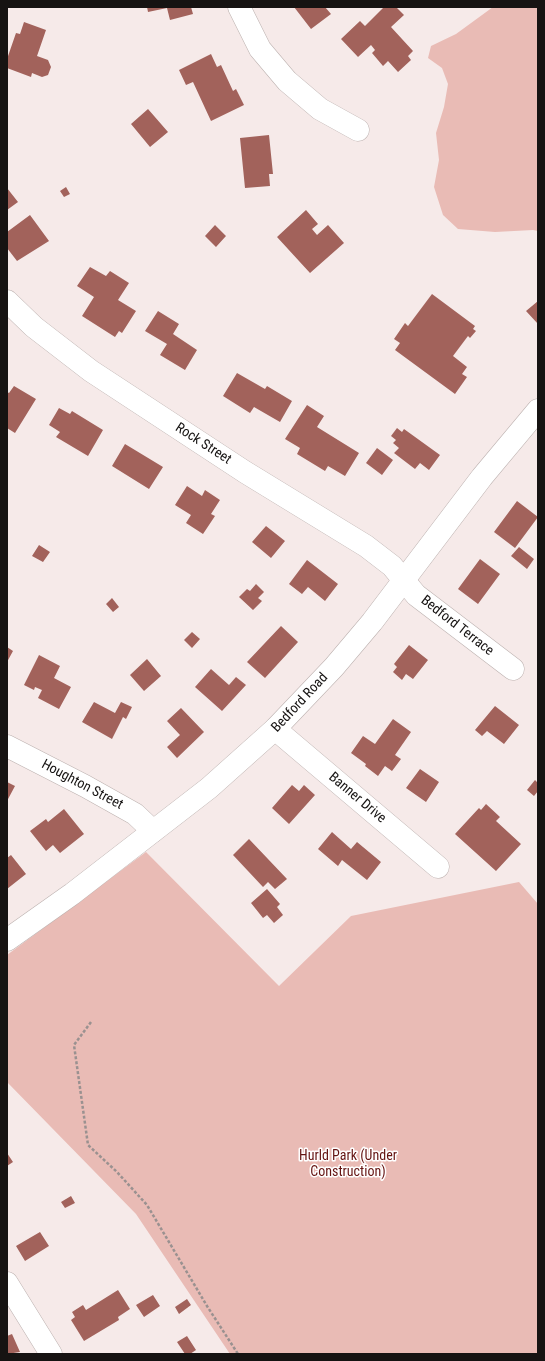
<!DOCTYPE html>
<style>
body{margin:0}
#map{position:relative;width:545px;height:1361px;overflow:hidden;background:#f6eae9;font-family:"Roboto Condensed",sans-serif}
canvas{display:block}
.frame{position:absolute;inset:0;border:8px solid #161312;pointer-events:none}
</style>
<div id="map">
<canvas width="545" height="1361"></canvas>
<div class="frame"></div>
</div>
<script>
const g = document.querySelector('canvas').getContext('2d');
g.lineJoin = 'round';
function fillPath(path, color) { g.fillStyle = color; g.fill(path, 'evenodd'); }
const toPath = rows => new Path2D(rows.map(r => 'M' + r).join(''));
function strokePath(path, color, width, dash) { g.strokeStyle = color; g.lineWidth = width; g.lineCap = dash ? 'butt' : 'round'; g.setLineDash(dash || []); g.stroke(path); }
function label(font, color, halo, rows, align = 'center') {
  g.font = font + ' "Roboto Condensed",sans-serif'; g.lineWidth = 3; g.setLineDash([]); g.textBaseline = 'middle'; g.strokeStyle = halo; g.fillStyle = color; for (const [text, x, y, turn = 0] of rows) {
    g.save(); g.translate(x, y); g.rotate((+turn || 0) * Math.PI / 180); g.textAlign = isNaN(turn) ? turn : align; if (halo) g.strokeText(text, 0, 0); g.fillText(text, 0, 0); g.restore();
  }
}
fillPath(toPath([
 [493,7,538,7,538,231,533,230,495,232,458,229,443,215,434,187,439,160,436,133,444,107,448,84,442,68,428,58,431,46,456,34],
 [146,852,279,986,351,916,519,882,538,904,538,1354,230,1354,136,1214,7,1082,7,955]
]), '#e9bbb5');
fillPath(toPath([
 [147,7,191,7,193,14,170,20,167,8,148,12],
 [294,7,325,7,331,14,311,29],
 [384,7,396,7,404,15,391,27,413,51,408,56,411,60,398,72,388,61,383,66,372,53,375,50,371,45,358,57,341,39,360,21,365,26],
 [24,22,46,30,37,56,48,60,51,67,48,75,42,77,32,73,31,77,7,68,7,59,16,33,20,34],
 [211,54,217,67,221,65,233,91,236,89,244,105,211,121,193,82,186,85,179,70],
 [148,109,168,132,150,147,131,124],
 [269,135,273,174,269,174,270,186,245,188,240,138],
 [66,187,70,194,64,197,60,191],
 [7,188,18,202,7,210],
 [306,210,318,224,312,229,317,235,328,225,344,243,310,273,277,237],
 [30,215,49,241,17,261,7,248,7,232],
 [215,225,226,236,216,247,205,236],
 [90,267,106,276,110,271,129,283,118,300,136,311,122,333,119,331,115,337,82,316,94,297,77,286],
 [432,294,475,326,473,329,476,331,470,338,468,336,453,356,467,367,462,374,467,377,455,394,395,350,400,343,394,339,405,323,408,326],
 [538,301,538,324,526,311],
 [158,311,179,324,173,334,197,350,185,370,160,355,167,344,145,331],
 [237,373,265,389,267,386,292,401,280,422,254,407,250,413,223,396],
 [14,386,36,399,15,433,7,428,7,392,9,393],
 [307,405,324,416,317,427,359,453,345,476,328,466,325,471,297,454,300,448,285,439],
 [59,408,70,414,72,411,103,430,88,456,56,437,60,432,49,425],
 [397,428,402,432,404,429,440,455,429,470,420,463,415,469,394,453,399,448,393,443,396,440,391,436],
 [125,444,163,467,149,489,112,466],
 [377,448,393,460,382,475,366,463],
 [187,486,202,496,205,490,220,500,211,514,215,516,203,534,186,523,191,515,175,505],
 [517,501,538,517,515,548,494,532],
 [266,526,285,541,271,558,252,542],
 [39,545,50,552,43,562,32,556],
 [519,547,534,559,527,569,511,556],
 [480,559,500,574,478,604,458,589],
 [307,560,338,584,325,601,308,587,302,594,289,584],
 [256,584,264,592,258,598,262,601,253,610,239,597,247,589,250,591],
 [112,598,119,607,113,612,106,604],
 [281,626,298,642,265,678,247,662],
 [192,632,200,639,192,648,184,640],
 [409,645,428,660,413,679,406,674,402,680,393,672,397,667,394,664],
 [7,647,13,651,7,662],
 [39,655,60,666,54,678,71,687,59,709,38,698,42,690,35,687,34,690,24,685],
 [147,659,161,676,144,691,130,675],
 [211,669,229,685,236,677,246,685,222,711,195,687],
 [94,702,115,713,121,702,132,707,126,719,123,717,112,739,82,722],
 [495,706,519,725,504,744,487,731,482,736,475,730],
 [181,708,204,732,177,758,167,747,180,735,167,721],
 [393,719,411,732,395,755,401,759,392,771,385,766,378,776,365,766,366,764,351,753,363,736,375,744],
 [420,769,439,782,426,802,406,788],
 [535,780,538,783,538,791,534,796,527,790],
 [7,782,15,786,7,801],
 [292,785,299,791,304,785,315,795,289,824,272,808],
 [486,804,500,817,496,821,521,844,496,871,455,834,479,808,481,810],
 [64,809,84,834,60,853,53,845,46,851,30,831,46,819,48,822],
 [332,832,351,849,357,842,381,862,367,880,342,860,338,866,318,849],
 [249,839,287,879,275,889,268,882,263,887,233,855],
 [11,855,26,874,7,889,7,858],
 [267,889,280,904,277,907,283,915,274,923,267,915,263,918,251,903],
 [7,1153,13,1162,7,1166],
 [71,1196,75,1203,65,1208,61,1202],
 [40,1232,49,1246,25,1261,16,1246],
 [118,1290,130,1309,118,1317,119,1320,84,1341,71,1320,75,1317,72,1312,83,1305,86,1310],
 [153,1295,160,1306,144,1317,136,1305],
 [187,1299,191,1305,179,1314,175,1307],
 [12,1334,20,1352,7,1354,7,1336],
 [187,1336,196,1350,190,1354,185,1354,177,1342]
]), '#a2625b');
const street = toPath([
 [239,7,260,49,287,81,320,109,358,130],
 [7,301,34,327,91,371,245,472,366,546,392,566,416,595,513,669],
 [275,729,438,867],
 [7,746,85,786,135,814,153,831],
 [7,1283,51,1354]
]);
const secondary = toPath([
 [7,940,72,894,209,788,275,729,334,667,372,622,482,477,538,410]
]);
strokePath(street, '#bcb1af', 23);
strokePath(secondary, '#bcb1af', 23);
strokePath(toPath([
 [91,1022,74,1045,88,1145,117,1172,147,1205,207,1306,238,1354]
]), '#9a9190', 2.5, [3, 2]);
strokePath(street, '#fff', 22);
strokePath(secondary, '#fff', 22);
label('14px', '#161312', '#fff', [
 ["Rock Street",203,444,33],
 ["Bedford Terrace",457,626,38],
 ["Bedford Road",300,703,-47],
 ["Houghton Street",82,785,28],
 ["Banner Drive",357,798,40]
]);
label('14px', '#641311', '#fff', [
 ["Hurld Park (Under",348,1156],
 ["Construction)",348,1172]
]);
</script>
